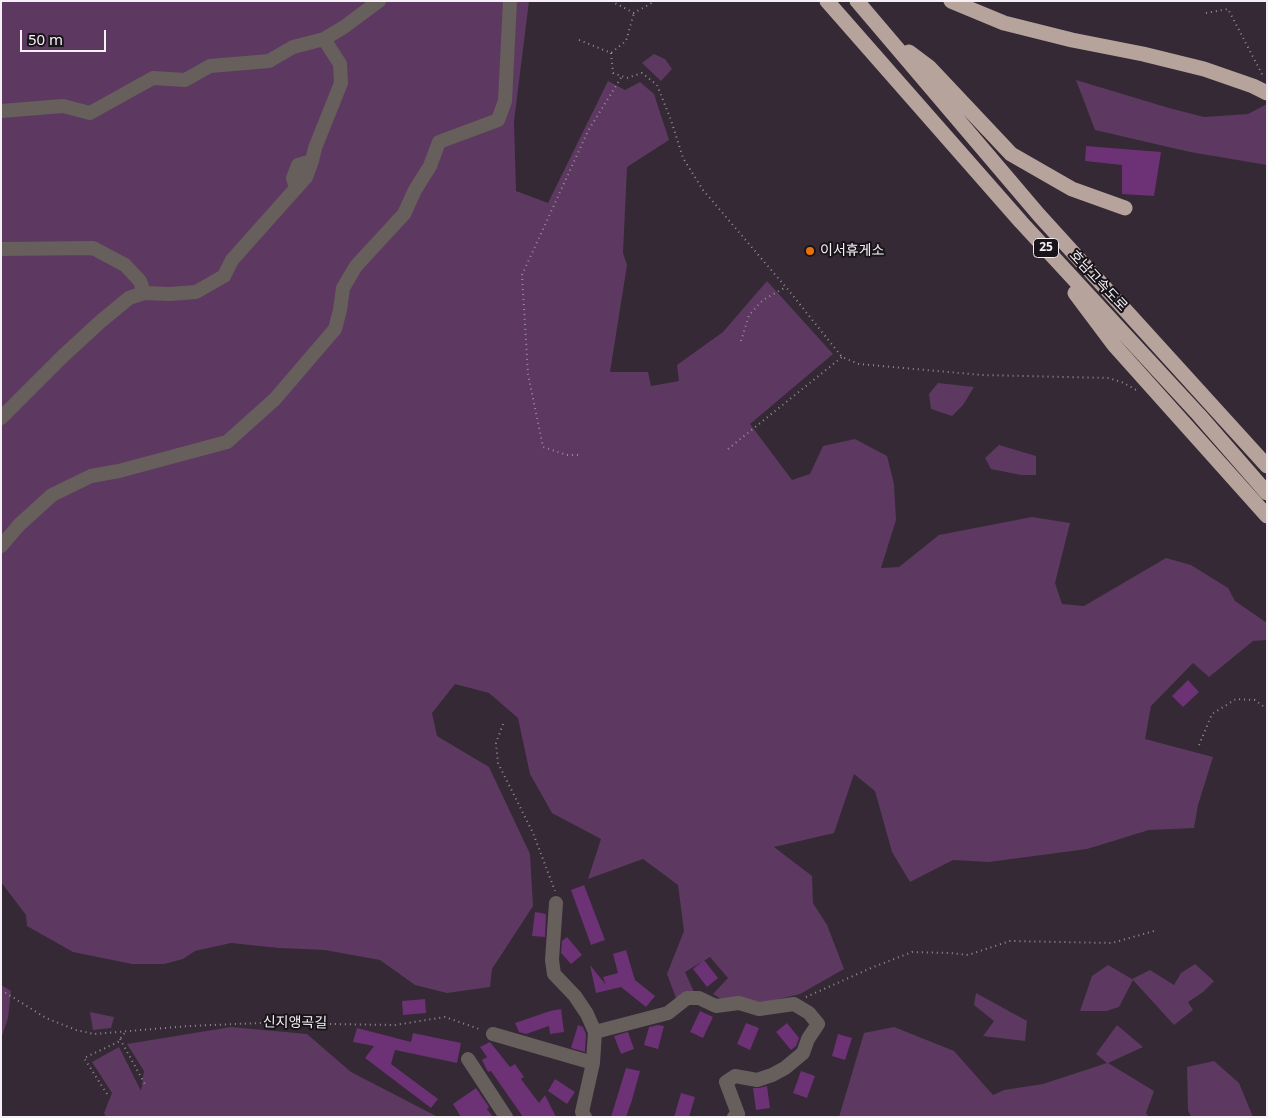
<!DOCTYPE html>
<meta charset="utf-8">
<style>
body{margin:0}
#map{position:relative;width:1268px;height:1118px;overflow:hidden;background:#342935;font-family:"Noto Sans",sans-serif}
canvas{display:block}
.frame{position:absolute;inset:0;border:2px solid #f5eff6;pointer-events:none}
.scale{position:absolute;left:20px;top:30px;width:86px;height:22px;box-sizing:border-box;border:2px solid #f5eff6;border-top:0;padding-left:6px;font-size:15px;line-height:18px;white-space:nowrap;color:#f5eff6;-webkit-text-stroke:4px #191419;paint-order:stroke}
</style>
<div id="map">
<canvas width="1268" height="1118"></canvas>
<div class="frame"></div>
<div class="scale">50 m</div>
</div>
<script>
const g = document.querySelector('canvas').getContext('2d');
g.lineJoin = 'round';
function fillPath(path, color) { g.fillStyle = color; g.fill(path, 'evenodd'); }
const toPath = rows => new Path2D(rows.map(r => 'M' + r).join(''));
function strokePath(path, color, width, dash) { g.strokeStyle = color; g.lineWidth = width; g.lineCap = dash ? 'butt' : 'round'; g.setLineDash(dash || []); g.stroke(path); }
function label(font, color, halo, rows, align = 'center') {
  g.font = font + ' "Noto Sans","Noto Sans KR",sans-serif'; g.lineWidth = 4; g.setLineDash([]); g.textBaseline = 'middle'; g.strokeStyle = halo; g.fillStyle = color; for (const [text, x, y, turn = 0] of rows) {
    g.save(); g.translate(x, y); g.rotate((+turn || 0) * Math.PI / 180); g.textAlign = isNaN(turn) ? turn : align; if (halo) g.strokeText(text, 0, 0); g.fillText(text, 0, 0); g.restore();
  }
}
fillPath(toPath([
 [1,1,529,1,514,121,516,191,548,203,608,81,625,90,640,82,654,94,669,140,627,167,623,253,627,265,610,372,648,372,651,386,679,381,677,365,723,332,767,281,833,354,750,424,792,480,810,474,823,446,855,439,887,456,894,484,896,520,881,568,899,567,939,535,1032,517,1070,523,1055,583,1062,604,1084,606,1166,558,1191,565,1228,588,1235,601,1267,623,1267,640,1253,641,1209,677,1193,663,1151,706,1145,739,1213,757,1198,805,1194,828,1149,830,1087,849,989,862,953,860,910,882,892,852,875,791,854,774,834,833,774,847,812,876,813,903,827,925,844,969,800,994,767,1002,723,1000,713,994,728,978,710,957,685,972,694,992,676,998,667,974,684,931,678,885,643,859,588,879,601,839,552,813,530,774,518,718,489,693,455,684,432,713,437,736,489,767,530,854,533,906,492,969,490,987,447,993,415,985,380,960,325,950,279,948,231,943,195,951,183,959,164,964,132,964,73,952,27,926,26,915,1,882],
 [654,54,665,59,672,69,661,81,642,63],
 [1076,80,1169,108,1204,117,1248,114,1267,104,1267,165,1190,152,1095,130],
 [938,383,974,387,963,405,952,416,931,409,929,394],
 [999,445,1036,456,1036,475,1021,475,991,469,985,458],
 [1195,964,1214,981,1203,992,1188,1002,1193,1010,1174,1025,1133,980,1119,1007,1106,1011,1080,1011,1092,976,1108,965,1132,979,1150,970,1174,985,1181,973],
 [1,985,11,991,8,1018,1,1039],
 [976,993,1027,1021,1025,1041,983,1036,994,1021,974,1005],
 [90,1012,114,1017,111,1028,93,1030],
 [1117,1025,1143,1047,1108,1063,1154,1091,1146,1113,1149,1117,839,1117,864,1033,894,1027,954,1051,993,1095,1004,1090,1043,1084,1107,1063,1096,1054],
 [231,1027,307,1034,351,1072,438,1117,106,1117,104,1113,112,1093,92,1062,119,1047,141,1091,144,1071,127,1044],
 [1214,1061,1239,1083,1253,1117,1191,1117,1188,1110,1187,1067]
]), '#5d3961');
fillPath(toPath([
 [1086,146,1161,152,1154,196,1122,194,1122,165,1085,161],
 [1188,680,1199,692,1183,707,1172,696],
 [584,885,605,940,591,945,571,890],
 [535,912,546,914,545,937,532,936],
 [567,937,582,955,571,964,561,953,562,941],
 [626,950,635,980,655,996,646,1007,621,987,596,993,590,965,606,985,603,977,618,973,613,954],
 [704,960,718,978,707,987,693,969],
 [425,999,426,1013,403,1015,402,1001],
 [561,1009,564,1032,550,1034,549,1026,526,1034,519,1032,515,1023,550,1011],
 [700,1011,713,1017,703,1038,690,1032],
 [746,1023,759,1028,750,1050,737,1044],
 [787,1023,799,1038,796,1046,791,1050,776,1032],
 [578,1025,583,1027,586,1034,585,1052,571,1048],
 [658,1025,664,1026,658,1049,644,1045,649,1027],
 [357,1028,411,1042,413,1033,461,1043,457,1063,395,1050,391,1064,438,1099,431,1108,365,1058,374,1046,353,1042],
 [628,1032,634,1049,621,1054,614,1036],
 [838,1034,852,1038,845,1060,832,1056],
 [490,1042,510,1067,515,1064,524,1077,521,1079,539,1103,545,1095,556,1117,523,1117,491,1071,488,1072,482,1060,487,1057,480,1047],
 [626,1068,640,1071,632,1100,626,1117,611,1117],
 [801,1071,815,1076,807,1098,793,1093],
 [555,1079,575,1092,567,1104,548,1091],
 [767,1086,770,1108,756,1110,753,1088,759,1088],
 [476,1088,489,1107,487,1109,493,1117,461,1117,453,1104],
 [681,1093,695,1097,689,1117,674,1117]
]), '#6d3175');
strokePath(toPath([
 [611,1,634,13,655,1],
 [1206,13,1228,9,1263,76],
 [579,40,611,53,626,41,634,13],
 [611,53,613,73,627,78,642,73,657,85,671,120,683,158,703,190,790,292,842,357,859,364,982,375,1109,378,1124,383,1136,390],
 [741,341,749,315,763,300,786,287],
 [728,449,842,357],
 [578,455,567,455,543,447,528,374,522,275,588,131,622,76],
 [503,724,496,743,498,763,533,833,555,891],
 [1199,745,1212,714,1236,699,1255,700,1267,709],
 [1,990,46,1018,76,1030,94,1034,189,1026,260,1023,395,1025,445,1017,482,1030],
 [806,997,871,968,912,952,950,953,968,955,1010,941,1112,943,1154,931],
 [120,1039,146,1086],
 [107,1094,84,1058,118,1042,126,1031]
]), '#968d97', 2, [1, 4]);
strokePath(toPath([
 [1,111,63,106,90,113,153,78,185,80,210,66,269,61,293,47,324,39,344,27,379,1],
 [296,188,293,178,298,165,312,161],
 [1,249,93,248,125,265,140,281,144,293],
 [1,418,63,356,100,322,129,298,144,293,170,294,196,292,224,276,232,260,306,177,312,161,315,148,341,83,340,64,324,39],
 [1,546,19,525,52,495,91,476,119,471,227,442,275,399,335,329,340,310,343,288,356,266,404,214,415,190,430,166,439,142,498,120,505,101,510,1],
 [556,903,552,960,554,974,575,996,587,1014,595,1032,593,1063,582,1112,585,1117],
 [595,1032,668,1013,687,998,699,998,716,1006,739,1003,759,1009,794,1004,809,1013,818,1024,808,1039,803,1053,785,1068,772,1075,757,1080,735,1076,726,1082,738,1114,734,1117],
 [493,1034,593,1063],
 [468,1059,506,1117]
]), '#675f5c', 14);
strokePath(toPath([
 [827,1,1021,222,1199,415,1267,493],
 [857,1,1039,215,1267,466],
 [951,1,1004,23,1072,40,1143,54,1204,69,1253,86,1267,93],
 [909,52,929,67,1011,154,1072,189,1125,208],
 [1075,293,1114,345,1267,516]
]), '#b6a39b', 15);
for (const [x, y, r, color] of [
 [810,251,5,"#e8710a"]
]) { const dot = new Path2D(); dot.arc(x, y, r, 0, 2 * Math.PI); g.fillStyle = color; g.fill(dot); strokePath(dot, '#191419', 2); }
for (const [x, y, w] of [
 [1046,248,25]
]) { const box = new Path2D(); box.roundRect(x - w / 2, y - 9.5, w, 19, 4); g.fillStyle = '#191419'; g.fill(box); strokePath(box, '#f5eff6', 1); }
label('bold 12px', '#f5eff6', null, [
 ["25",1046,248]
]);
label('14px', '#f5eff6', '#191419', [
 ["이서휴게소",820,251]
], 'left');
label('14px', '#f5eff6', '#191419', [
 ["호남고속도로",1098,281,47],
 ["신지앵곡길",295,1023,1]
]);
</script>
